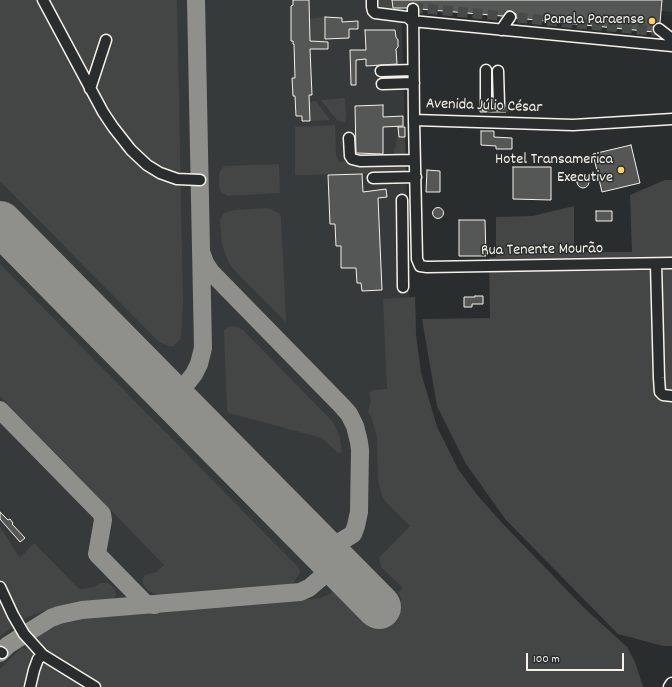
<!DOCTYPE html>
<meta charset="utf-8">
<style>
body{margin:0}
#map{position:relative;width:672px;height:687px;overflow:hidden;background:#2a2d2e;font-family:Dekko,sans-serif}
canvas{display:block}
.scale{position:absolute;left:526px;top:653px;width:98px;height:18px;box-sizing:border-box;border:2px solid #f4f1e8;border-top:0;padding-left:5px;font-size:12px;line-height:14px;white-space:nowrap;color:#f4f1e8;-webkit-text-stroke:3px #2a2d2e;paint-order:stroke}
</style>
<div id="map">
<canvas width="672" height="687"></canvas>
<div class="scale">100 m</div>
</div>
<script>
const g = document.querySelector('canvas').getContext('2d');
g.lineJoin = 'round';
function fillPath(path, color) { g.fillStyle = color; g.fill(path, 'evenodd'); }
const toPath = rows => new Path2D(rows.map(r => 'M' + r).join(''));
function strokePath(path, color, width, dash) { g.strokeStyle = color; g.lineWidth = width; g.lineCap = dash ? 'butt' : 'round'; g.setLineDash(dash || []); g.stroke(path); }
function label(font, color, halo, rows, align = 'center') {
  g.font = font + ' Dekko,sans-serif'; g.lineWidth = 3; g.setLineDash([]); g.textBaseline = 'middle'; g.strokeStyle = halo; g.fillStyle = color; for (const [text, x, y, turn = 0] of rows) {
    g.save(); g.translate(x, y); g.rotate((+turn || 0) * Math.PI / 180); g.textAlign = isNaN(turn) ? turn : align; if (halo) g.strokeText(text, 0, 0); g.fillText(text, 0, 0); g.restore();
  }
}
fillPath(toPath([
 [0,0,672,0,672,12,661,11,659,33,510,17,403,8,402,29,403,67,398,68,398,86,404,86,409,297,415,297,416,335,421,373,437,427,458,469,477,495,503,524,583,607,627,647,635,662,643,687,0,687]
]), '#373a3a');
fillPath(toPath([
 [0,0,177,0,183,302,181,338,174,346,168,346,159,342,0,181],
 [375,0,391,0,392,7,395,10,395,14,392,18,377,19,374,17],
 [325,17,326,42,310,41,309,19],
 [345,98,346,114,345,123,337,120,321,100],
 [316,101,330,120,309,121,309,104,295,105,295,104],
 [335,125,336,156,340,162,394,159,394,149,396,147,397,136,405,136,406,173,295,175,295,127],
 [279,164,280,193,228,196,221,192,219,186,219,173,224,166],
 [665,180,672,180,672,646,663,646,618,634,506,520,466,464,437,406,422,319,490,318,489,258,496,257,496,217,532,216,574,206,574,252,632,252,630,195],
 [266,208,271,209,280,214,281,217,286,322,234,270,228,261,222,245,220,219,224,213,234,210],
 [0,264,299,568,300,573,294,582,290,585,285,586,169,596,162,596,153,593,148,590,144,586,142,580,145,575,156,572,164,565,0,396],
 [415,297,416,335,421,373,437,427,458,469,477,495,503,524,583,607,627,647,635,662,643,687,103,687,87,678,44,649,34,637,57,625,82,618,312,599,321,598,333,592,371,629,402,599,398,593,403,588,381,567,379,558,410,526,385,501,382,495,378,481,377,437,371,416,368,412,371,402,369,393,374,390,387,389,383,299],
 [233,326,240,328,243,330,333,422,340,438,342,452,338,453,322,438,229,413,227,410,224,330,228,327],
 [0,527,20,558,34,543,79,589,84,589,93,587,101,583,108,583,111,585,115,590,116,596,109,601,66,605,54,607,20,620,0,578],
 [0,599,12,622,12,627,0,636],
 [21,648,28,649,33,653,27,687,0,687,0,669],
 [45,663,50,663,89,687,34,687,36,675,41,666]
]), '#444645');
strokePath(toPath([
 [202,254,205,263,211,272,342,406,349,414,355,426,359,442,360,450,359,512,356,526,353,534,340,542,333,544,324,543,308,535],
 [164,389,176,388,187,383,194,374,199,364,203,348,196,0],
 [0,410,102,514,103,520,97,554,144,602,148,604,155,605],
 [0,653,8,645,51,618,59,615,82,610,300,592,309,588,337,564]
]), '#8f8f8b', 18);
strokePath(toPath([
 [0,223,379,607]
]), '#8f8f8b', 44);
const building = toPath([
 [293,0,309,0,310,41,328,42,328,49,310,49,312,95,309,95,310,121,302,121,302,116,296,116,295,96,293,96,292,78,295,78,294,44,293,44,293,41,291,41,291,6,293,5,293,0],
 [392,0,662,0,660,23,654,25,653,29,654,32,516,18,516,14,511,11,507,11,502,16,420,9,418,5,413,3,409,4,407,8,393,8,392,0],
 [325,17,342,18,342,22,358,21,358,29,349,29,349,38,325,39,325,17],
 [365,30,395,30,396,37,398,40,398,47,396,49,397,64,366,66,366,59,356,60,356,85,351,85,350,50,366,50,365,30],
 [383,105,383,117,403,116,403,126,383,127,383,154,356,153,355,106,383,105],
 [492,105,494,109,499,111,503,110,506,105,506,112,480,112,480,108,483,111,486,111,491,109,492,105],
 [398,127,405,127,405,137,399,137,398,127],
 [481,131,494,131,494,137,512,138,512,149,496,149,496,146,481,145,481,131],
 [631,145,640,183,602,192,593,154,631,145],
 [513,167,551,167,551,200,513,199,513,167],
 [427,170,440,171,440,192,426,192,427,170],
 [362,174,363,192,386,189,387,197,378,198,382,290,362,291,361,283,357,283,356,268,341,268,341,246,336,246,335,224,330,224,328,175,362,174],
 '577 182a6 6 0 1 1 12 0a6 6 0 1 1-12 0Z',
 '432.5 213a5.5 5.5 0 1 1 11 0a5.5 5.5 0 1 1-11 0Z',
 [596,211,612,211,612,221,596,221,596,211],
 [459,220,485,220,486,256,459,256,459,220],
 [475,296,483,296,483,304,472,304,472,307,464,307,464,297,475,297,475,296],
 [0,512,8,520,10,519,13,523,12,524,25,538,20,542,0,519,0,512]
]);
fillPath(building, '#555756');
strokePath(building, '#f4f1e8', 1);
strokePath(toPath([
 [413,9,420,8,654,31,659,29],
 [491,105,492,112],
 [503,105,503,112]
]), '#484a4a', 10, [10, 5]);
const minor = toPath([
 [43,0,103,112,113,127,131,150,147,165,160,173,177,179,200,180],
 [372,0,372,7,373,11,375,13,407,17,412,21],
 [413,9,414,120,573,125,672,119],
 [412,21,672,46],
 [659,29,672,39],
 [501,30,510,17],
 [381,71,413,70],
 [498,71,499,105],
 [382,84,414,83],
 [90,89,106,40],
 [486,105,486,70],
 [414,120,417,259,420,266,427,267,672,263],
 [349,138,350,156,352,159,360,161,415,160],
 [373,178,416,177],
 [402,200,403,287],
 [656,264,659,378,660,392,663,395,672,396],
 [0,587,13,615,24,634,43,655,38,659,34,670,30,687],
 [0,652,2,653],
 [43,655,95,687]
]);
const major = toPath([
 [670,687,672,684]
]);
strokePath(minor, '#f4f1e8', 13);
strokePath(major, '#f4f1e8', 15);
strokePath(minor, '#2a2d2e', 10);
strokePath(major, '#2a2d2e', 12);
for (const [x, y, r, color] of [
 [652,21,4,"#ffd166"],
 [621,170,4,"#ffd166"]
]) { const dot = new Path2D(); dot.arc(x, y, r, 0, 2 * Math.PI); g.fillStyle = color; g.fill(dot); strokePath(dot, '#2a2d2e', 1.5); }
label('16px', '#f4f1e8', '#2a2d2e', [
 ["Panela Paraense",644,21],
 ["Hotel Transamerica",613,161],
 ["Executive",613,179]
], 'right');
label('16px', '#f4f1e8', '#2a2d2e', [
 ["Avenida Júlio César",484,107,2],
 ["Rua Tenente Mourão",542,251,-1]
]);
</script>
